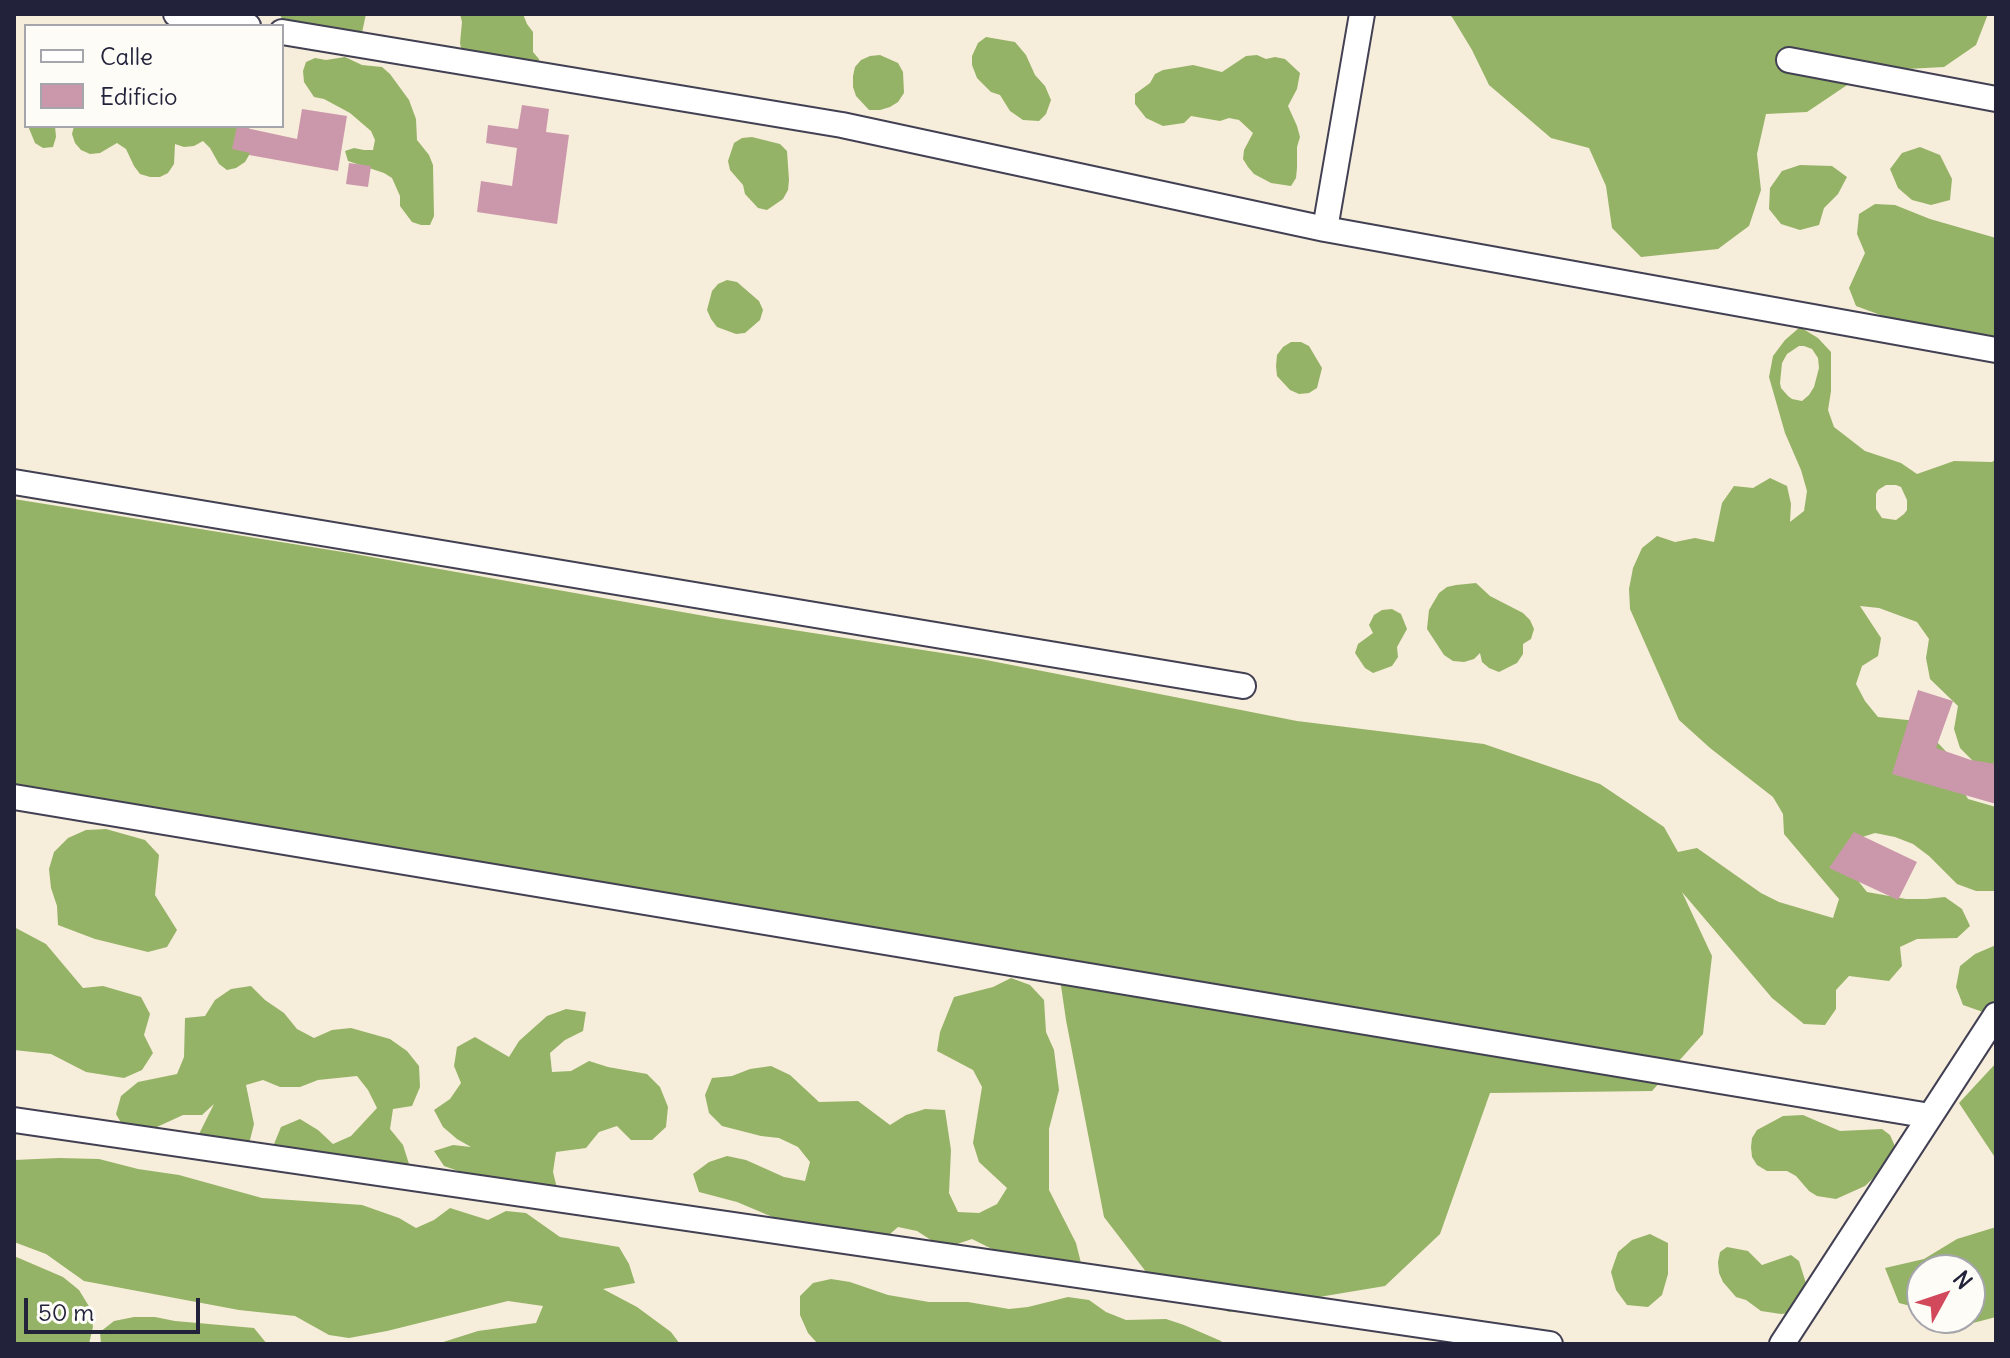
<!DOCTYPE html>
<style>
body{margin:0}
#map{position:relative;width:2010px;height:1358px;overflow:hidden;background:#f7eddb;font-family:Delius,sans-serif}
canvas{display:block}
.frame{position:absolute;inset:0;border:16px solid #22223b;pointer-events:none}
.legend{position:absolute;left:24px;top:24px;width:260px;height:104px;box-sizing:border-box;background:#fdfcf7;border:2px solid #a5a5ac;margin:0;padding:10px 14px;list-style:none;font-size:24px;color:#22223b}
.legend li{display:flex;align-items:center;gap:16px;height:40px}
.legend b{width:40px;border:2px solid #a5a5ac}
.north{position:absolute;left:1906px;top:1254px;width:80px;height:80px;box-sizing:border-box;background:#fdfcf7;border:2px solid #a5a5ac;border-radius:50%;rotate:50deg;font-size:22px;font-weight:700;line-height:32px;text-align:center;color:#22223b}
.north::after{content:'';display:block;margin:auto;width:28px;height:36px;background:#d1495b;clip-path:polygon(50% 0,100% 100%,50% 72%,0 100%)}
.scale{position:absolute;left:24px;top:1298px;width:176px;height:36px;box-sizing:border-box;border:4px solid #22223b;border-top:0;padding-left:10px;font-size:24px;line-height:28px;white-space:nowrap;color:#22223b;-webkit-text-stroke:6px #fdfcf7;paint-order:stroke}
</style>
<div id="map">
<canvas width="2010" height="1358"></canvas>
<div class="frame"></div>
<ul class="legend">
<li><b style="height:10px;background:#fff"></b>Calle</li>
<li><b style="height:22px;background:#cb98ab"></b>Edificio</li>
</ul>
<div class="north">N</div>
<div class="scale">50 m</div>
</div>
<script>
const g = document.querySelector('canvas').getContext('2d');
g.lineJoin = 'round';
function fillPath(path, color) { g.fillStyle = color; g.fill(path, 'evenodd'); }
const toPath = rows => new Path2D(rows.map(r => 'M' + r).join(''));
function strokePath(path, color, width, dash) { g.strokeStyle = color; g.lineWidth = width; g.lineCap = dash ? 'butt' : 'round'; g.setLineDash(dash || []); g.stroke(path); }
fillPath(toPath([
 [279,14,366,14,360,42,293,34],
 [460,14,523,14,527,24,533,32,533,52,539,59,540,68,462,53,460,43,462,22],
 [1448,14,1988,14,1976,45,1944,67,1868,71,1807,112,1766,114,1757,154,1761,190,1749,226,1718,249,1641,257,1612,228,1606,186,1589,148,1551,138,1489,85,1472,50,1452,17],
 [986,37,1015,42,1026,55,1035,75,1045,86,1051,100,1046,114,1039,121,1023,120,1010,111,1000,95,991,92,977,78,972,65,972,56,978,43],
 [880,55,898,63,903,72,904,93,898,102,890,107,880,110,869,110,856,96,853,87,853,76,855,67,861,60,870,56],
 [1257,55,1266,59,1275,57,1285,59,1300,73,1297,89,1288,106,1297,126,1300,137,1297,147,1297,168,1296,178,1291,186,1271,183,1254,174,1248,167,1243,159,1244,150,1253,133,1239,120,1229,118,1220,121,1191,116,1184,123,1163,126,1146,118,1135,104,1135,94,1150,83,1155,74,1163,70,1193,65,1222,72,1246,56],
 [345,57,362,65,382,67,390,74,409,100,416,119,417,140,429,155,433,165,434,216,430,225,421,225,412,222,400,206,400,196,392,178,384,173,348,161,345,151,354,148,364,150,373,150,375,140,371,131,350,113,324,99,314,97,304,82,303,71,306,62,315,58,326,60],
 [28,126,55,126,56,137,53,147,43,148,35,143],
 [74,126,247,126,254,135,255,145,245,162,236,168,227,170,219,164,210,148,203,141,194,146,184,147,175,144,174,164,168,173,160,177,150,177,140,174,134,166,126,149,117,143,100,153,90,154,81,150,75,143,72,134],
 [752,137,780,144,787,151,789,180,788,190,783,199,767,210,758,208,745,194,743,185,730,170,728,161,734,143,742,138],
 [1920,147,1940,155,1952,179,1950,200,1931,205,1912,200,1898,188,1890,169,1902,153],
 [1800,165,1832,166,1847,177,1838,194,1824,208,1819,225,1800,230,1781,224,1769,209,1770,188,1782,171],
 [1875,204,1895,205,1930,219,1996,238,1996,352,1913,327,1856,306,1849,288,1865,253,1857,234,1859,214],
 [727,280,737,282,759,301,763,310,760,320,745,333,736,334,717,327,711,319,707,310,712,291,718,284],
 [1800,327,1818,338,1831,352,1831,391,1828,410,1834,427,1865,451,1901,463,1917,474,1954,461,1992,462,1996,459,1996,768,1974,762,1960,748,1954,729,1958,706,1930,679,1926,658,1929,639,1917,622,1879,608,1860,606,1881,638,1878,656,1862,666,1856,684,1865,701,1878,717,1917,721,1958,764,1959,783,1968,799,1996,807,1996,891,1976,891,1957,884,1929,856,1913,844,1895,837,1875,833,1856,839,1855,877,1867,892,1906,899,1926,899,1945,897,1962,909,1970,926,1957,938,1917,939,1900,947,1902,966,1889,981,1849,976,1836,990,1836,1009,1825,1025,1804,1024,1772,998,1682,892,1712,956,1703,1034,1652,1091,1490,1093,1440,1234,1385,1286,1229,1312,1153,1281,1104,1217,1066,1020,1059,972,14,791,14,499,349,553,716,618,981,659,1297,721,1484,744,1600,784,1664,827,1678,852,1697,848,1761,893,1779,902,1833,918,1839,899,1784,834,1783,814,1773,797,1710,748,1679,720,1630,609,1629,589,1633,568,1642,548,1657,536,1675,542,1695,538,1714,542,1722,503,1734,486,1753,488,1770,478,1787,486,1791,504,1790,522,1804,511,1807,491,1801,470,1785,433,1769,377,1773,356,1785,340],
 [1799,346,1804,346,1812,349,1818,358,1819,368,1814,387,1809,395,1802,401,1792,399,1788,396,1781,388,1780,383,1782,363,1787,354],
 [1886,485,1896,485,1901,487,1907,500,1907,510,1904,514,1896,520,1882,518,1876,509,1876,494,1878,490],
 [1291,342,1301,342,1309,346,1322,368,1317,388,1309,393,1299,394,1290,390,1277,376,1276,366,1277,355,1283,347],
 [1476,583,1490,596,1523,613,1530,620,1534,629,1531,639,1523,644,1523,654,1517,663,1499,672,1489,668,1482,662,1480,653,1474,659,1464,662,1453,661,1444,655,1427,629,1429,610,1439,593,1447,587,1456,585],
 [1392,609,1401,614,1407,629,1397,647,1398,657,1392,666,1373,673,1365,668,1355,653,1358,644,1373,633,1369,625,1374,615,1382,610],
 [106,829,145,840,159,855,155,895,177,930,167,947,148,952,95,939,58,925,57,906,51,888,49,869,54,852,68,838,86,830],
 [14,927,46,944,83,988,103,986,141,997,150,1014,144,1035,153,1053,142,1070,124,1078,86,1072,51,1054,14,1050],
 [1996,945,1996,1005,1983,1012,1963,1005,1956,987,1960,966,1975,954],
 [1011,978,1030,985,1044,1000,1046,1032,1054,1050,1059,1090,1049,1129,1049,1190,1076,1243,1081,1263,1063,1271,1006,1256,972,1239,954,1245,934,1242,917,1231,898,1227,882,1241,808,1232,737,1202,699,1192,693,1174,709,1162,727,1156,746,1160,784,1177,805,1181,810,1162,798,1147,779,1138,761,1136,722,1126,709,1113,705,1095,712,1078,732,1076,750,1069,771,1066,790,1075,819,1102,858,1101,890,1125,906,1115,925,1109,945,1110,951,1150,949,1193,958,1212,979,1213,997,1204,1007,1188,979,1162,973,1143,982,1087,973,1070,937,1051,940,1032,954,997,993,987],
 [251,986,265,1000,284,1013,297,1029,314,1038,332,1030,351,1028,390,1039,407,1051,419,1066,420,1087,412,1106,393,1109,390,1129,403,1145,409,1164,402,1182,287,1160,274,1144,281,1127,300,1119,318,1130,333,1144,351,1136,377,1108,368,1090,357,1076,318,1080,300,1087,280,1087,263,1080,246,1085,254,1124,249,1144,211,1147,199,1134,214,1104,202,1115,183,1115,146,1132,125,1130,116,1114,121,1096,138,1082,177,1074,184,1057,185,1018,205,1016,215,1000,231,989],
 [566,1009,586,1012,583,1031,565,1040,550,1053,552,1072,571,1071,589,1061,608,1067,647,1074,660,1087,668,1107,666,1127,652,1140,631,1140,617,1126,599,1132,586,1148,556,1152,553,1172,558,1192,548,1210,529,1209,492,1197,464,1173,444,1166,434,1151,453,1145,471,1147,457,1139,443,1127,434,1110,450,1099,461,1083,454,1066,457,1047,475,1037,509,1057,519,1041,547,1016],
 [1996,1063,1996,1159,1959,1103],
 [1803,1115,1840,1131,1882,1129,1890,1135,1894,1144,1896,1156,1865,1186,1836,1199,1817,1196,1809,1191,1796,1176,1787,1171,1767,1171,1757,1165,1752,1157,1751,1147,1752,1138,1757,1130,1783,1116],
 [59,1158,99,1159,138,1169,179,1175,262,1198,362,1205,399,1218,416,1228,434,1220,450,1208,488,1220,506,1211,526,1213,560,1237,619,1247,629,1264,635,1283,603,1289,637,1307,671,1332,680,1344,437,1344,478,1331,536,1323,543,1306,508,1301,387,1331,349,1338,329,1335,295,1316,239,1310,84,1281,46,1254,14,1242,14,1160],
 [1996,1227,1996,1317,1973,1323,1955,1318,1970,1318,1970,1270,1922,1270,1922,1309,1899,1303,1885,1268,1924,1259,1957,1239],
 [1650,1234,1668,1243,1668,1274,1662,1295,1648,1307,1627,1305,1616,1290,1611,1272,1618,1252,1632,1240],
 [1727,1247,1748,1251,1762,1265,1791,1255,1799,1261,1809,1293,1791,1313,1781,1314,1761,1311,1746,1300,1736,1297,1723,1282,1719,1273,1718,1262,1720,1252],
 [14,1256,63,1277,79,1290,90,1308,93,1327,89,1344,15,1344],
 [831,1279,850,1282,888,1295,929,1302,968,1302,1009,1309,1028,1307,1068,1297,1089,1300,1106,1312,1126,1320,1166,1319,1184,1325,1221,1341,1224,1344,818,1344,808,1333,800,1315,800,1296,813,1283],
 [134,1317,155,1317,175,1321,254,1328,267,1344,101,1344,100,1332,114,1321]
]), '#95b366');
fillPath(toPath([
 [522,105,549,109,546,132,569,135,557,224,477,212,481,181,512,186,517,148,486,143,488,125,518,129],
 [302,109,347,116,338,171,249,155,250,153,232,149,237,126,297,139],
 [349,163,371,166,368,187,346,184],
 [1918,690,1953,701,1936,748,1971,760,1996,764,1996,804,1892,774],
 [1854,832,1917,862,1898,900,1829,868]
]), '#cb98ab');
const minor = toPath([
 [176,14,248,26],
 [282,32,842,125,1325,229,1996,350],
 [1789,60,1996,99],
 [1325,229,1362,14],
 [14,482,1243,686],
 [14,797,1930,1116],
 [14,1120,1550,1344],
 [1782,1344,1996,1015]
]);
strokePath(minor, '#424053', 28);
strokePath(minor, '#fff', 24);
</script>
